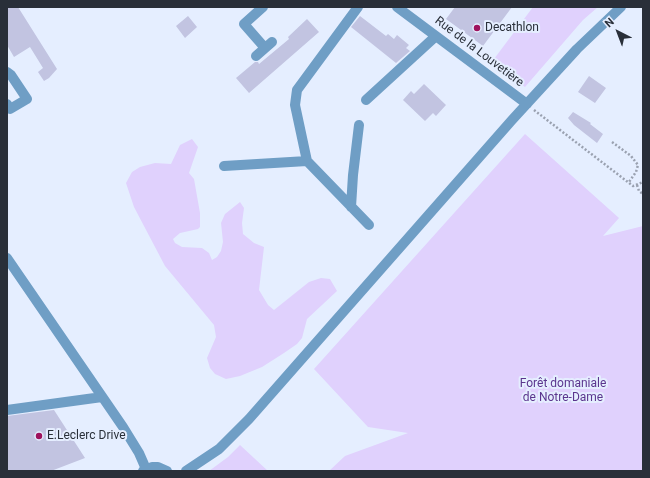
<!DOCTYPE html>
<meta charset="utf-8">
<style>
body{margin:0}
#map{position:relative;width:650px;height:478px;overflow:hidden;background:#e5eeff;font-family:Roboto,sans-serif}
canvas{display:block}
.frame{position:absolute;inset:0;border:8px solid #292f39;pointer-events:none}
.north{position:absolute;left:598px;top:12px;width:40px;height:40px;-webkit-text-stroke:3px #e5eeff;paint-order:stroke;rotate:318deg;font-size:11px;font-weight:700;line-height:16px;text-align:center;color:#292f39}
.north::after{content:'';display:block;margin:auto;width:14px;height:18px;background:#292f39;clip-path:polygon(50% 0,100% 100%,50% 72%,0 100%)}
</style>
<div id="map">
<canvas width="650" height="478"></canvas>
<div class="frame"></div>
<div class="north">N</div>
</div>
<script>
const g = document.querySelector('canvas').getContext('2d');
g.lineJoin = 'round';
function fillPath(path, color) { g.fillStyle = color; g.fill(path, 'evenodd'); }
const toPath = rows => new Path2D(rows.map(r => 'M' + r).join(''));
function strokePath(path, color, width, dash) { g.strokeStyle = color; g.lineWidth = width; g.lineCap = dash ? 'butt' : 'round'; g.setLineDash(dash || []); g.stroke(path); }
function label(font, color, halo, rows, align = 'center') {
  g.font = font + ' Roboto,sans-serif'; g.lineWidth = 4; g.setLineDash([]); g.textBaseline = 'middle'; g.strokeStyle = halo; g.fillStyle = color; for (const [text, x, y, turn = 0] of rows) {
    g.save(); g.translate(x, y); g.rotate((+turn || 0) * Math.PI / 180); g.textAlign = isNaN(turn) ? turn : align; if (halo) g.strokeText(text, 0, 0); g.fillText(text, 0, 0); g.restore();
  }
}
fillPath(toPath([
 [533,7,598,7,583,20,525,87,491,63],
 [525,134,619,218,603,236,643,226,643,471,329,471,345,456,408,433,368,427,314,369],
 [192,139,198,147,189,173,194,179,200,213,200,227,198,229,180,233,173,239,175,243,182,247,202,248,209,253,212,260,217,257,221,251,223,242,221,223,225,214,240,202,244,208,242,223,243,234,254,243,264,247,259,290,268,305,274,310,309,282,321,278,330,279,337,291,307,319,302,338,297,344,284,353,262,367,240,376,226,379,215,374,210,368,207,358,216,337,214,325,165,266,134,207,126,183,132,172,140,167,155,163,171,164,180,145],
 [240,445,268,471,209,471,228,457]
]), '#e0d1fd');
fillPath(toPath([
 [7,7,18,7,57,69,49,78,44,81,38,72,43,68,30,47,14,57,7,45],
 [455,7,512,7,483,46,446,19],
 [188,16,197,27,185,38,176,26],
 [360,16,386,36,388,34,394,39,397,35,409,45,406,48,410,51,396,63,351,27],
 [307,19,319,32,249,93,236,78,255,62,258,62,259,64,289,39,288,37],
 [589,76,606,88,595,103,578,92],
 [424,84,446,105,436,116,433,113,425,121,403,100,411,91,414,94],
 [573,112,591,123,590,124,603,134,597,143,574,125,568,118],
 [54,410,85,458,51,471,7,471,7,416]
]), '#c2c4e1');
strokePath(toPath([
 [534,110,633,186,643,182],
 [612,142,631,156,638,165,636,172,629,182],
 [637,185,639,191,643,194]
]), '#9aa1b0', 2.5, [2, 2]);
strokePath(toPath([
 [263,7,244,24,265,48],
 [358,7,297,90,295,105,307,161,369,225],
 [397,7,527,104],
 [256,56,272,42],
 [7,72,11,75,27,99,10,109,7,104],
 [366,100,436,36],
 [224,166,307,161],
 [351,207,353,175,359,125],
 [7,258,123,427,139,453,146,469],
 [7,410,102,397],
 [143,471,152,467,158,467,167,471],
 [186,471,219,449,249,419,512,120,577,49,621,7]
]), '#6f9ec5', 10);
for (const [x, y, r, color] of [
 [477,28,4,"#9e115d"],
 [39,436,4,"#9e115d"]
]) { const dot = new Path2D(); dot.arc(x, y, r, 0, 2 * Math.PI); g.fillStyle = color; g.fill(dot); strokePath(dot, '#e5eeff', 1.5); }
label('12px', '#292f39', '#e5eeff', [
 ["Decathlon",485,28],
 ["E.Leclerc Drive",47,436]
], 'left');
label('12px', '#292f39', '#e5eeff', [
 ["Rue de la Louvetière",479,52,37]
]);
label('12px', '#5b358e', '#e5eeff', [
 ["Forêt domaniale",563,384],
 ["de Notre-Dame",563,398]
]);
</script>
